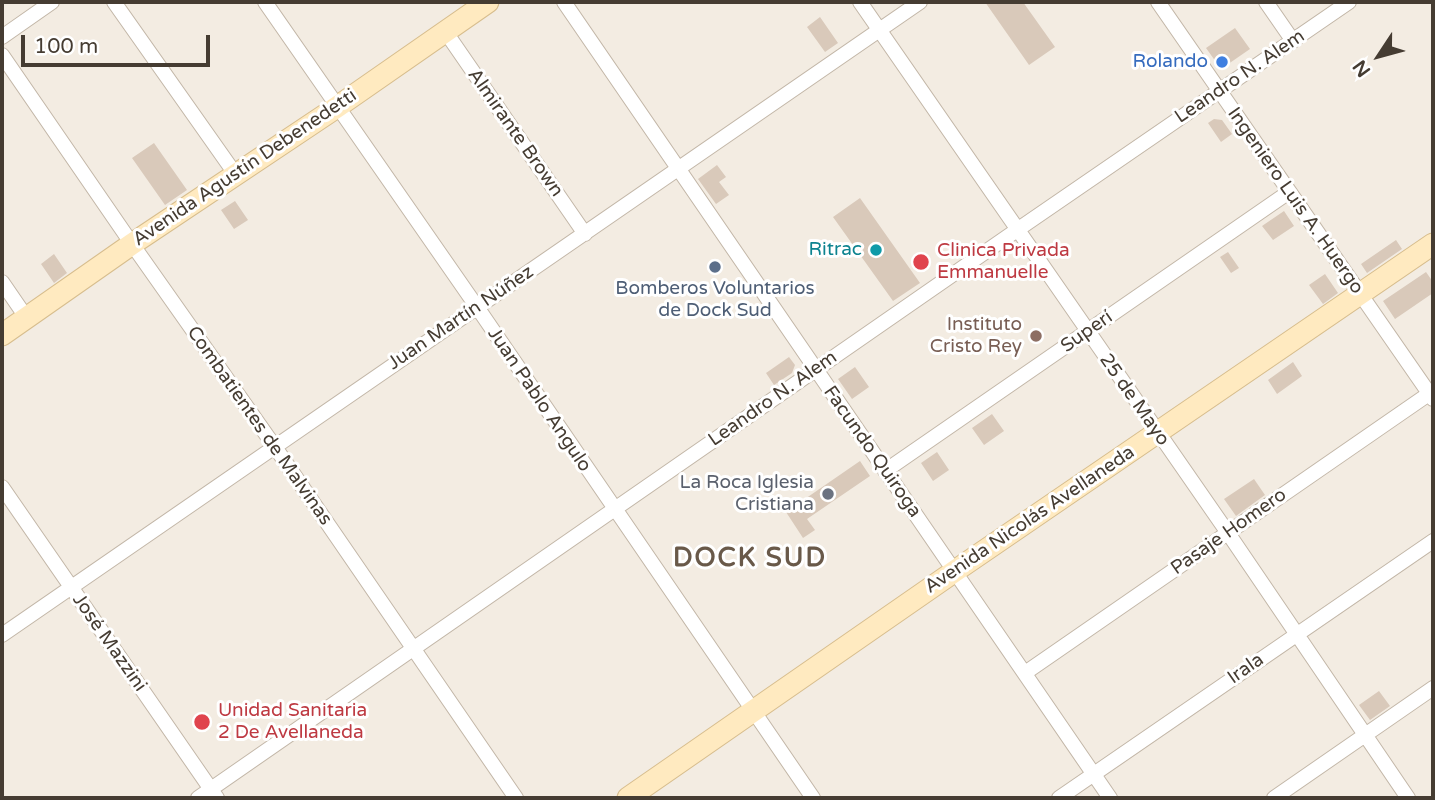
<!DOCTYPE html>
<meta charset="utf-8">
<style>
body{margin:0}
#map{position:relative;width:1435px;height:800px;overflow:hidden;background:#f3ece2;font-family:"Varela Round",sans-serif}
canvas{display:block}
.frame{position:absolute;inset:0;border:4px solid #453c32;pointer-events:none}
.north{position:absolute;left:1344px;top:21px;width:70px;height:70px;-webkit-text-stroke:5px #fff;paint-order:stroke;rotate:234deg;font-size:19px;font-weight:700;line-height:28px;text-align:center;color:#453c32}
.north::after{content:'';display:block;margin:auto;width:24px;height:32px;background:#453c32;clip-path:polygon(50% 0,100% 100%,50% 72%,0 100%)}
.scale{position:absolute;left:21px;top:35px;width:189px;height:32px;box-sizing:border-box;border:4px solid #453c32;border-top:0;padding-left:9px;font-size:21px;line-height:24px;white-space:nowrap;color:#453c32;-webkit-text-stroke:5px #fff;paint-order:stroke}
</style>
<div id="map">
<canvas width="1435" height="800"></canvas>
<div class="frame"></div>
<div class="north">N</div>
<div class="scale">100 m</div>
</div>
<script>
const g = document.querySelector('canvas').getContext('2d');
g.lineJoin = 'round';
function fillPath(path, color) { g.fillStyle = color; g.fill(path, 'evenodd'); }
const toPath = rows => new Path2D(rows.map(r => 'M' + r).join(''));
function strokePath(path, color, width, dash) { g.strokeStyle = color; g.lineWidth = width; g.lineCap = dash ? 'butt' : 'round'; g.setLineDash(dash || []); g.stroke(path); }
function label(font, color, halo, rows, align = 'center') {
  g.font = font + ' "Varela Round",sans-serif'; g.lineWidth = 6; g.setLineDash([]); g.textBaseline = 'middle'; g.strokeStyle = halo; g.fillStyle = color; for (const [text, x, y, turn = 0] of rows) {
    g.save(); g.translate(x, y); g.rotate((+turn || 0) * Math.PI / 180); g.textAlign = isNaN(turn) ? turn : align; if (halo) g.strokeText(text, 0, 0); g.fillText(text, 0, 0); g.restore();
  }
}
fillPath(toPath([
 [985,2,1023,2,1055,47,1029,65],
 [820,17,838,43,825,52,807,27],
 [1235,28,1250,49,1221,69,1206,48],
 [1214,119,1222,120,1232,134,1221,142,1208,123],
 [154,143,187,190,165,205,132,158],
 [717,165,726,177,719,182,729,195,716,204,698,179],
 [860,198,920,283,893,301,833,217],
 [235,201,248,220,234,229,221,210],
 [1284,211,1294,226,1273,240,1262,226],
 [1396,240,1402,249,1367,273,1361,264],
 [1228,252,1239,268,1231,273,1220,257],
 [54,254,67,273,54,283,41,264],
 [1426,272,1433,282,1433,293,1395,319,1383,301],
 [1325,274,1338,293,1323,304,1309,285],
 [789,357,795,365,792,373,774,385,766,373],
 [1293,362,1302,376,1277,394,1268,380],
 [855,367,869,387,852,399,838,379],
 [992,414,1004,431,984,445,972,428],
 [937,452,949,470,933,481,921,463],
 [860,461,870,476,807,519,815,530,803,538,786,512],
 [1254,479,1265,495,1236,516,1224,499],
 [1379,691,1390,706,1370,720,1359,705]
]), '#d9c9ba');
const minor = toPath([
 [114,2,236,175],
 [265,2,477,307,813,798],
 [564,2,1110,798],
 [860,2,1228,533,1408,798],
 [1158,2,1433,399],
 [1266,2,1293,41],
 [445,31,585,234],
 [2,37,52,2],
 [2,55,132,244,275,447,516,798],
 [2,282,26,317],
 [885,471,1289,192],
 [2,487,217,798],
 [2,635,920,2],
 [1025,673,1433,391],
 [198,798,1017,230,1349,2],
 [1059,798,1433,541],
 [1274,798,1433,688]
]);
const secondary = toPath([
 [2,335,132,244,337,107,488,2],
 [628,798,955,571,1433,244]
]);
strokePath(minor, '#c2b6a7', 16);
strokePath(secondary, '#d7bd8d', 23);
strokePath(minor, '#fff', 14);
strokePath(secondary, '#ffeac0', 21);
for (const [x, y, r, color] of [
 [1222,62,7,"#3f7fe0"],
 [876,250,7,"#0f9aa8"],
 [921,262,9,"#e0444e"],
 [715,267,7,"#5c6f8a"],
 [1036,336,7,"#8d6e63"],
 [828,494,7,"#6b7280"],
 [202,722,9,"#e0444e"]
]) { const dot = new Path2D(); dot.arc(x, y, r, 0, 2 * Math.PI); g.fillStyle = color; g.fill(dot); strokePath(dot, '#fff', 2.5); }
label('19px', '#366cbe', '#fff', [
 ["Rolando",1208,62]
], 'right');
label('19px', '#453c32', '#fff', [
 ["Leandro N. Alem",1240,77,-34],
 ["Almirante Brown",515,133,55],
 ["Avenida Agustín Debenedetti",245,168,-34],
 ["Ingeniero Luis A. Huergo",1295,201,55],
 ["Juan Martín Núñez",461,318,-34],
 ["Superí",1087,332,-35],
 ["Leandro N. Alem",773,399,-35],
 ["Juan Pablo Angulo",539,400,56],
 ["25 de Mayo",1134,400,55],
 ["Combatientes de Malvinas",259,426,55],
 ["Facundo Quiroga",872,452,55],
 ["Avenida Nicolás Avellaneda",1030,520,-34],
 ["Pasaje Homero",1229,532,-35],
 ["José Mazzini",109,643,55],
 ["Irala",1246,669,-35]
]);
label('19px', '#0d838f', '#fff', [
 ["Ritrac",862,250]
], 'right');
label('19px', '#be3a42', '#fff', [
 ["Clinica Privada",937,251],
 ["Emmanuelle",937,273],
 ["Unidad Sanitaria",218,711],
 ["2 De Avellaneda",218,733]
], 'left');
label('19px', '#4e5e75', '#fff', [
 ["Bomberos Voluntarios",715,289],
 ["de Dock Sud",715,311]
]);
label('19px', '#785e54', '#fff', [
 ["Instituto",1022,325],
 ["Cristo Rey",1022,347]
], 'right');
label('19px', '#5b616d', '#fff', [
 ["La Roca Iglesia",814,483],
 ["Cristiana",814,505]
], 'right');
g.letterSpacing = '2px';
label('bold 26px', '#695949', '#fff', [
 ["DOCK SUD",750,559]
]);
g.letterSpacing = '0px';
</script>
